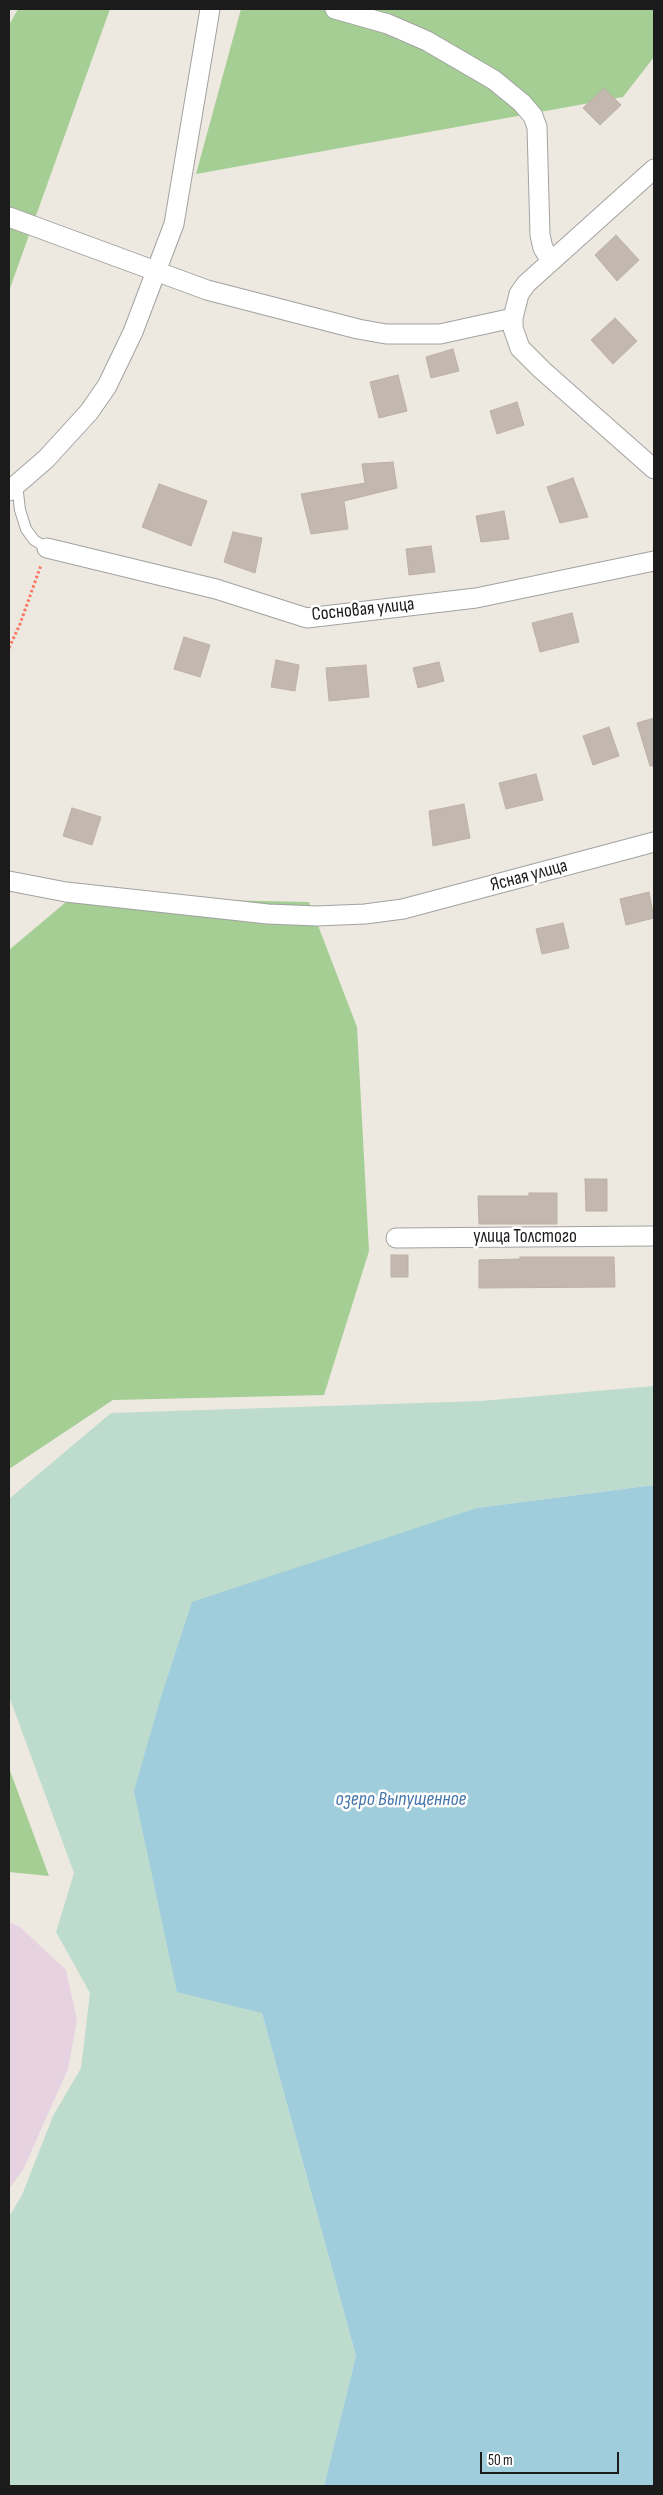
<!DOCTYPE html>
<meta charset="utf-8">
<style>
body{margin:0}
#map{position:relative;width:663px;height:2495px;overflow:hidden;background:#ede9e0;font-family:"Sofia Sans Condensed",sans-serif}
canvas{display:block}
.frame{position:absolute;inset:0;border:10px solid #1b1b1b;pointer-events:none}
.scale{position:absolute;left:480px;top:2452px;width:139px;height:22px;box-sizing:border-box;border:2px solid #1b1b1b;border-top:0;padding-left:6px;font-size:15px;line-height:18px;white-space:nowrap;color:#1b1b1b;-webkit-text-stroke:4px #fff;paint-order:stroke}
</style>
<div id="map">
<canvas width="663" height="2495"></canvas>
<div class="frame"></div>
<div class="scale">50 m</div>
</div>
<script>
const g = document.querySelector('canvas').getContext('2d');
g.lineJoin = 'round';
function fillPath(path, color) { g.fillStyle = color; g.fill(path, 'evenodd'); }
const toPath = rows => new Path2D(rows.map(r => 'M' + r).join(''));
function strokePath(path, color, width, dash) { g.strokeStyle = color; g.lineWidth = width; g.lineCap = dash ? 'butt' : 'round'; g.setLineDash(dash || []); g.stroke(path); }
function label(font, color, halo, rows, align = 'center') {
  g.font = font + ' "Sofia Sans Condensed",sans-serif'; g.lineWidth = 5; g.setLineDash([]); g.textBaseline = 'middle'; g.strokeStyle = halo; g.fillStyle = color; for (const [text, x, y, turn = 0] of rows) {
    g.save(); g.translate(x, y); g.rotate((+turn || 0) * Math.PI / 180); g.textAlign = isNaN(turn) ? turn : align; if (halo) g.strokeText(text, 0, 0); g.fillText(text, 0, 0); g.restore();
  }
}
fillPath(toPath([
 [9,1922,20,1927,66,1970,77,2020,68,2069,23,2170,9,2189]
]), '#e7d2e2');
fillPath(toPath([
 [18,9,110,9,9,291,9,25],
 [241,9,654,9,654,57,623,97,196,174],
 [72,897,309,902,357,1027,369,1251,324,1395,113,1400,9,1469,9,950],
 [9,1768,49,1876,9,1872]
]), '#a4ce94');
fillPath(toPath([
 [654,1386,654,1485,477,1508,262,2013,356,2356,324,2486,9,2486,9,2217,22,2195,53,2116,81,2068,90,1993,56,1932,74,1873,9,1696,9,1499,111,1413,481,1401]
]), '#bddcce');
fillPath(toPath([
 [654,1485,654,2486,324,2486,356,2356,262,2013,177,1992,134,1791,161,1697,192,1602,477,1508]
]), '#9fcddc');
const building = toPath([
 [604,88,621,105,600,125,583,108,604,88],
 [616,235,639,260,617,281,595,255,616,235],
 [615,318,637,341,613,364,591,340,615,318],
 [453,349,459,371,431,378,426,357,453,349],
 [398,375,407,411,379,418,370,382,398,375],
 [517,402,524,425,497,434,490,411,517,402],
 [393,462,397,488,344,501,348,529,311,534,301,494,365,483,362,464,393,462],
 [573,478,588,517,560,523,547,487,573,478],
 [159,484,207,501,191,546,142,527,159,484],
 [504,511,509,539,481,542,476,516,504,511],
 [233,532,262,538,255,573,224,562,233,532],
 [431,546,435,572,409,575,406,549,431,546],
 [572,613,579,642,540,652,532,623,572,613],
 [184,637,210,645,200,677,174,669,184,637],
 [276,660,299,665,295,691,271,687,276,660],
 [439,662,444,681,418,688,413,668,439,662],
 [366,665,369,697,329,701,326,668,366,665],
 [654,718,654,766,650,766,637,723,654,718],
 [609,727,619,756,593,765,583,736,609,727],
 [536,774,543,800,506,809,499,783,536,774],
 [464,804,470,838,433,846,429,811,464,804],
 [72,808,101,817,92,845,63,836,72,808],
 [649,892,654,918,626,925,620,899,649,892],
 [563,923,569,948,542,954,536,929,563,923],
 [585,1179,607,1179,607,1211,586,1211,585,1179],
 [529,1193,557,1193,557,1224,479,1224,478,1196,529,1196,529,1193],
 [391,1255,408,1255,408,1277,391,1277,391,1255],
 [520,1257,614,1257,615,1287,479,1288,479,1260,520,1259,520,1257]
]);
fillPath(building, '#c2b8b0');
strokePath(building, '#bfb0a3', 1);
const service = toPath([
 [17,484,20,510,26,529,34,540,47,548]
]);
const minor = toPath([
 [335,9,388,24,427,41,494,80,522,103,533,116,537,127,540,235,543,248,551,261],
 [654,169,526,284,519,294,513,318,513,328,520,348,542,370,654,469],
 [9,217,207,290,358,329,386,334,440,334,513,318],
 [9,491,46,459,89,412,107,386,133,332,174,224,210,9],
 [47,548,216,589,307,618,476,598,654,561],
 [9,881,66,892,268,914,317,916,365,914,403,909,654,842],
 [396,1238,654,1236]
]);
strokePath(service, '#a2a2a2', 12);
strokePath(minor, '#a2a2a2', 21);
strokePath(toPath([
 [9,648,20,624,41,565]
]), '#fc7562', 3, [2.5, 2.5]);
strokePath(service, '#fff', 10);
strokePath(minor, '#fff', 19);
label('19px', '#1b1b1b', '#fff', [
 ["Сосновая улица",363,610,-6],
 ["Ясная улица",529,876,-15],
 ["улица Толстого",525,1237]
]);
label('italic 20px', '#4777ac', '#fff', [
 ["озеро Выпущенное",401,1800]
]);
</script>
